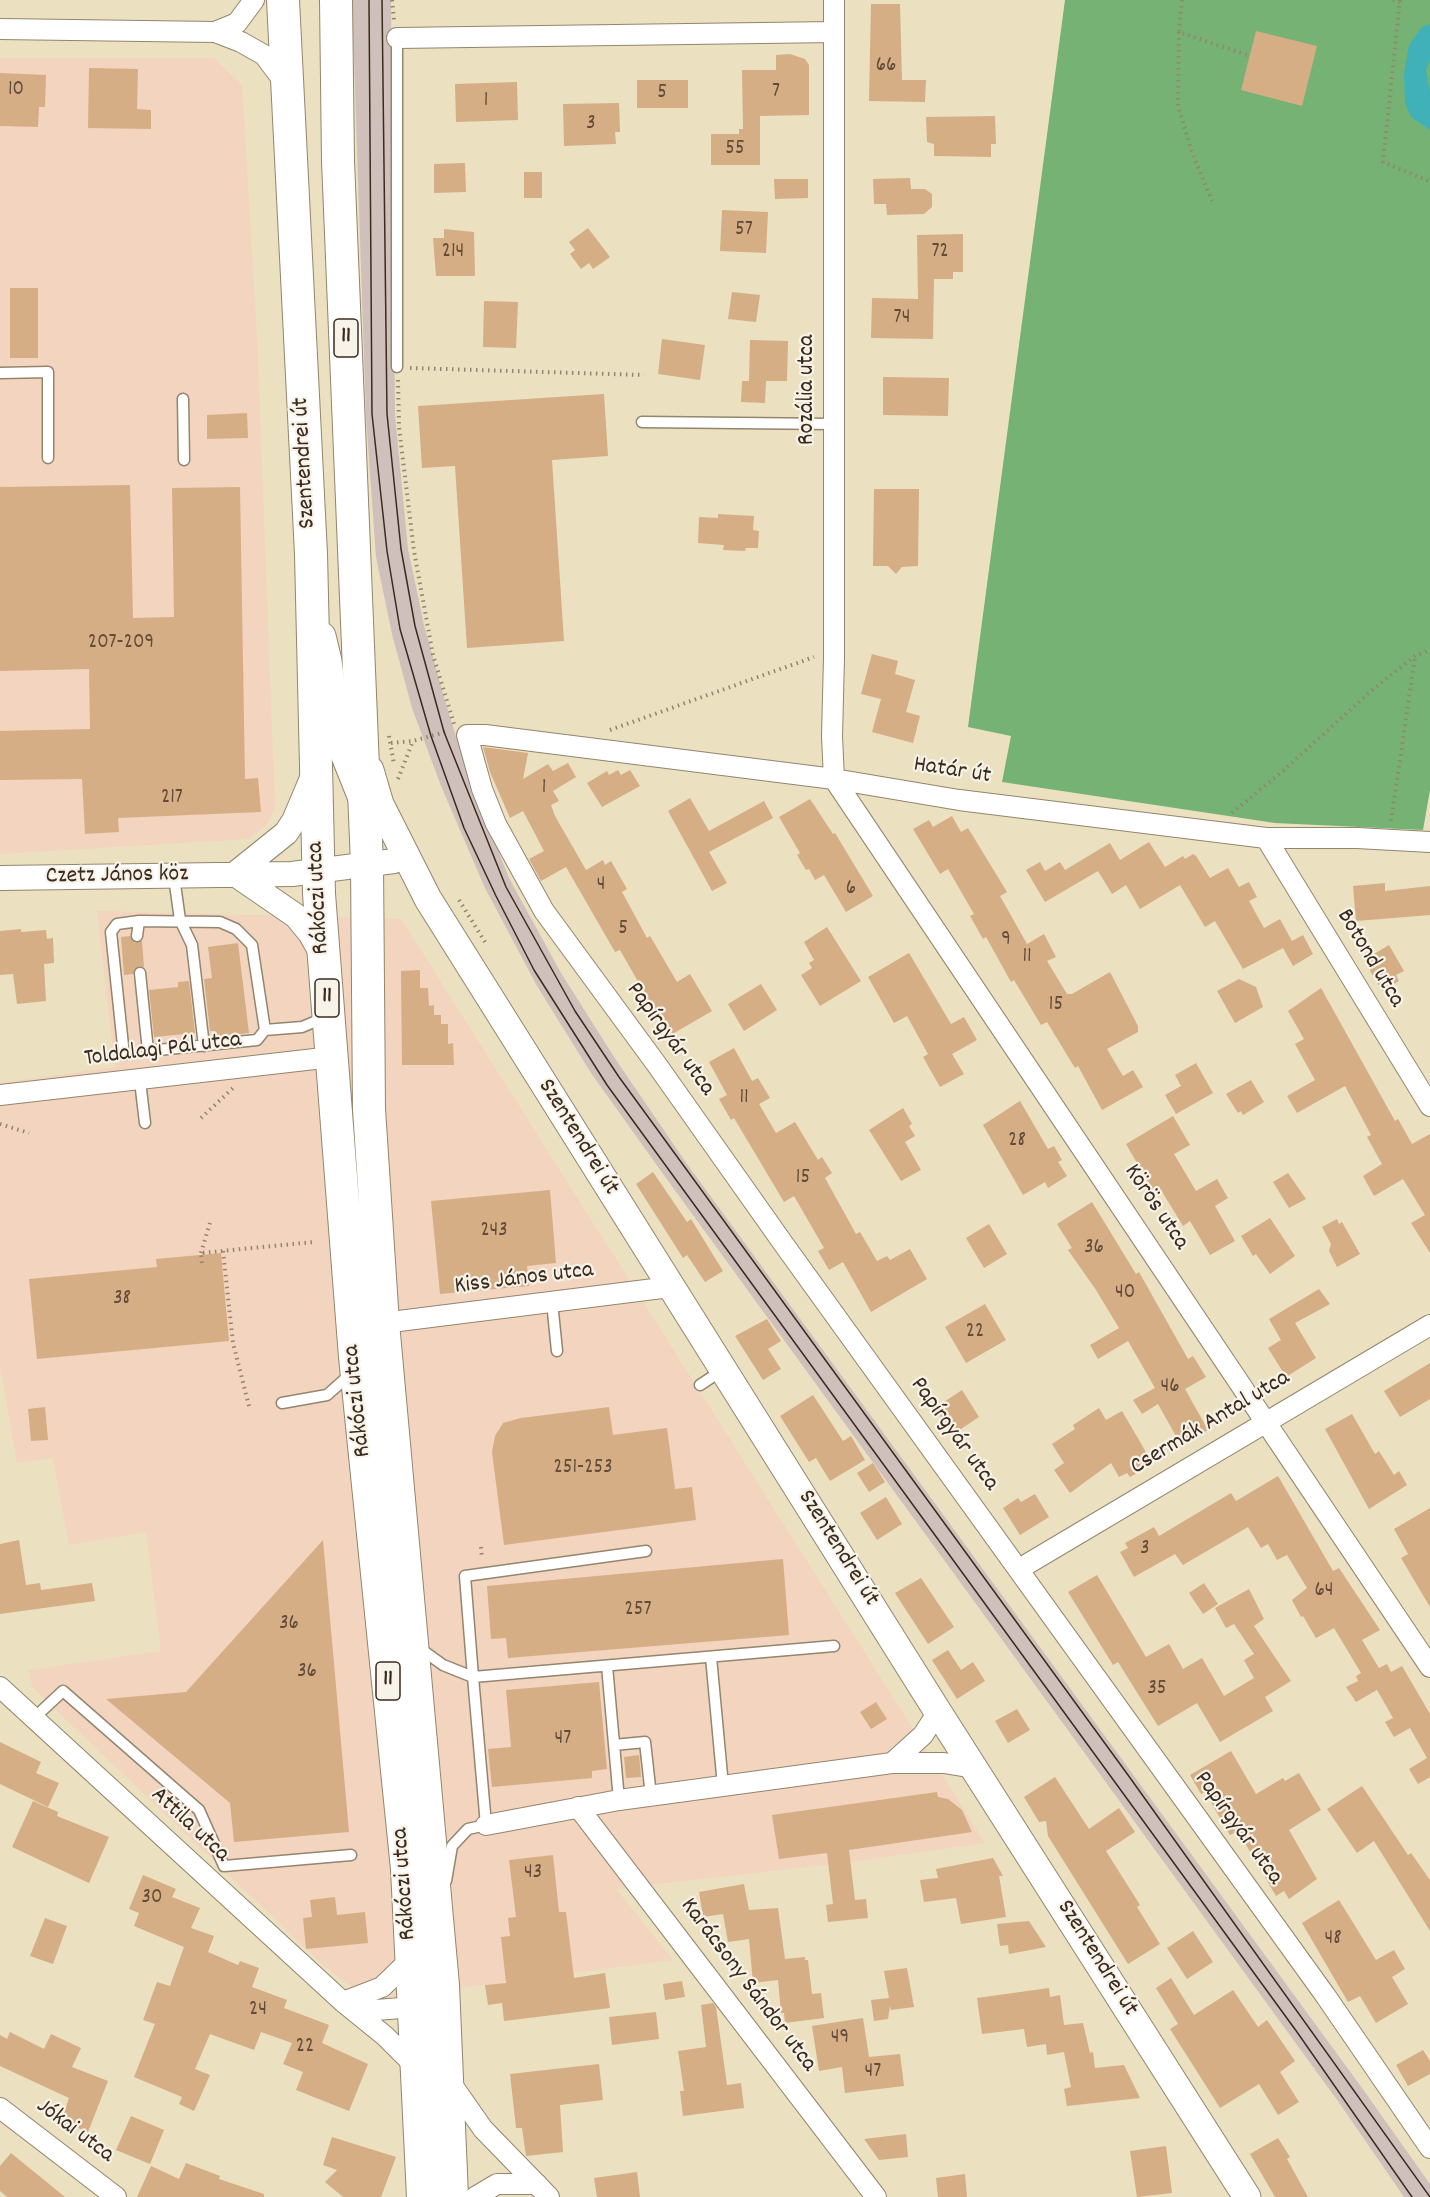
<!DOCTYPE html>
<meta charset="utf-8">
<style>
body{margin:0}
canvas{display:block;background:#ebe0bf}
</style>
<canvas width="1430" height="2197"></canvas>
<script>
const g = document.querySelector('canvas').getContext('2d');
g.lineJoin = 'round';
function fillPath(path, color) { g.fillStyle = color; g.fill(path, 'evenodd'); }
const toPath = rows => new Path2D(rows.map(r => 'M' + r).join(''));
function strokePath(path, color, width, dash) { g.strokeStyle = color; g.lineWidth = width; g.lineCap = dash ? 'butt' : 'round'; g.setLineDash(dash || []); g.stroke(path); }
function label(font, color, halo, rows, align = 'center') {
  g.font = font + ' Dekko,sans-serif'; g.lineWidth = 4.5; g.setLineDash([]); g.textBaseline = 'middle'; g.strokeStyle = halo; g.fillStyle = color; for (const [text, x, y, turn = 0] of rows) {
    g.save(); g.translate(x, y); g.rotate((+turn || 0) * Math.PI / 180); g.textAlign = isNaN(turn) ? turn : align; if (halo) g.strokeText(text, 0, 0); g.fillText(text, 0, 0); g.restore();
  }
}
fillPath(toPath([
 [0,58,214,58,242,85,257,336,275,808,267,824,249,839,0,854],
 [97,911,401,919,985,1843,850,1862,616,1889,673,1960,368,2000,322,1964,32,1687,29,1670,161,1651,146,1532,69,1545,53,1458,17,1463,0,1365,0,1083,115,1067]
]), '#f3d4bf');
fillPath(toPath([
 [352,0,391,0,395,415,408,549,424,625,445,701,469,778,509,878,561,973,616,1060,687,1164,1362,2088,1430,2184,1430,2197,1404,2197,1340,2104,666,1178,591,1073,537,986,485,888,441,786,412,708,392,634,376,557,366,416]
]), '#cfc0bb');
fillPath(toPath([
 [1065,0,1430,0,1430,790,1423,830,1275,823,1002,782,1011,736,968,727]
]), '#75b273');
fillPath(toPath([
 [1430,24,1430,59,1426,70,1430,93,1430,130,1411,117,1405,103,1404,74,1409,45,1422,27]
]), '#41b1b9');
fillPath(toPath([
 [871,4,900,4,902,80,926,80,925,102,869,101],
 [1256,31,1317,46,1302,106,1241,90],
 [790,54,805,59,809,65,809,115,760,116,760,165,711,165,711,134,739,134,739,129,743,129,742,70,776,70,776,55],
 [89,68,138,69,137,109,151,110,151,129,88,128],
 [0,73,46,75,45,107,39,107,38,127,0,126],
 [637,80,688,80,688,108,637,108],
 [517,82,518,120,456,122,455,84],
 [619,103,620,132,615,132,616,144,564,146,563,104],
 [995,116,996,144,991,144,991,157,934,156,934,144,927,142,926,117],
 [465,163,466,192,434,193,434,164],
 [524,172,542,172,542,198,524,198],
 [910,178,911,189,925,189,932,194,932,207,924,214,887,215,886,204,874,204,873,179],
 [774,179,808,179,808,198,775,199],
 [722,210,768,212,766,253,720,251],
 [588,228,610,257,593,269,589,263,581,269,570,254,575,250,569,242],
 [444,229,474,232,475,276,436,276,433,238,444,238],
 [963,234,963,272,953,272,953,279,934,279,933,339,871,338,872,298,918,299,917,235],
 [10,288,38,288,38,358,10,358],
 [732,292,760,295,756,322,728,319],
 [484,301,518,302,516,348,483,347],
 [662,339,705,345,700,380,658,374],
 [750,340,788,341,787,381,766,381,765,403,741,402,742,381,749,381],
 [883,377,949,378,948,416,883,415],
 [604,394,608,456,552,460,564,641,467,648,455,466,422,468,418,406],
 [247,413,248,438,207,439,207,415],
 [130,485,133,618,174,617,172,488,240,487,245,779,258,778,261,812,118,818,119,832,85,834,82,779,0,780,0,731,90,729,89,669,0,671,0,487],
 [874,489,919,489,918,566,902,567,896,574,888,566,873,566],
 [718,514,754,516,753,530,759,531,758,548,746,548,745,551,723,550,724,545,698,543,699,517,718,518],
 [872,654,898,661,895,674,915,680,906,712,920,716,913,743,872,732,881,699,861,694],
 [483,747,528,753,523,779,548,764,553,771,568,763,576,777,553,791,559,801,551,805,555,816,586,870,603,860,605,865,611,861,627,889,622,892,647,938,650,936,677,982,690,974,712,1011,669,1036,620,950,615,952,566,867,541,881,529,859,544,851,523,811,510,818,490,772],
 [618,770,621,775,630,770,640,786,602,807,587,783,607,771,609,775],
 [690,798,709,831,764,801,773,818,709,852,727,883,712,891,668,811],
 [810,799,833,834,835,833,873,896,846,912,824,875,815,880,809,869,806,870,797,855,800,853,779,817],
 [952,816,961,832,968,828,1007,892,1000,896,1027,944,1044,934,1056,957,1047,961,1067,994,1072,994,1110,972,1138,1026,1138,1032,1107,1049,1123,1076,1133,1070,1143,1087,1102,1110,1078,1066,1075,1068,1047,1022,1041,1025,1014,980,1011,982,986,937,983,939,970,916,974,914,948,869,940,874,913,829,929,820,933,827],
 [1149,842,1165,867,1183,856,1185,859,1193,854,1196,856,1210,878,1228,868,1239,887,1249,882,1257,897,1249,901,1264,928,1280,919,1292,941,1303,935,1313,954,1293,966,1283,948,1243,969,1215,921,1205,927,1180,885,1140,909,1126,885,1112,894,1098,871,1045,902,1026,870,1040,862,1045,871,1060,862,1065,870,1110,843,1120,860],
 [1385,883,1385,891,1430,886,1430,915,1356,921,1353,886],
 [827,927,861,981,820,1006,801,975,812,968,809,963,814,960,804,942],
 [21,929,21,932,46,930,47,939,53,938,54,963,44,964,46,1001,17,1004,13,974,0,975,0,931],
 [130,936,135,943,142,941,144,967,139,966,133,974,124,975,121,937],
 [238,943,249,1033,215,1037,214,1031,210,1031,204,979,212,978,208,947],
 [1389,945,1404,971,1396,975,1399,981,1382,991,1364,960],
 [909,953,951,1024,964,1017,977,1040,952,1054,964,1074,940,1087,923,1057,928,1054,907,1016,894,1023,868,977],
 [420,970,420,988,428,988,429,1006,434,1005,434,1015,441,1015,441,1024,448,1024,448,1044,453,1043,454,1065,402,1065,401,971],
 [1239,979,1256,987,1263,1007,1235,1023,1217,991],
 [189,981,195,1033,154,1037,149,990,178,987,178,982],
 [761,984,777,1010,744,1031,728,1004],
 [1321,988,1395,1121,1398,1119,1412,1144,1430,1134,1430,1253,1411,1223,1425,1215,1403,1179,1374,1196,1363,1176,1382,1164,1367,1137,1371,1135,1345,1086,1297,1113,1287,1096,1315,1080,1295,1044,1304,1039,1288,1011],
 [734,1048,752,1081,758,1078,770,1098,759,1104,776,1133,795,1122,818,1160,822,1157,832,1173,825,1178,856,1234,860,1232,877,1261,887,1256,890,1260,910,1249,927,1279,871,1312,843,1262,829,1270,818,1251,824,1248,794,1196,784,1202,734,1118,731,1120,719,1099,727,1095,709,1062],
 [1196,1063,1213,1093,1176,1114,1165,1095,1181,1086,1175,1075],
 [1251,1080,1264,1102,1243,1115,1241,1111,1238,1113,1226,1094],
 [1020,1101,1048,1149,1054,1146,1062,1160,1058,1162,1067,1176,1048,1188,1045,1182,1023,1195,983,1125],
 [903,1108,912,1124,909,1126,915,1136,905,1142,921,1170,901,1181,869,1130],
 [1173,1116,1190,1145,1174,1154,1196,1191,1217,1179,1228,1198,1215,1206,1235,1241,1210,1255,1190,1221,1183,1226,1161,1190,1155,1194,1126,1144],
 [653,1172,687,1222,691,1219,723,1271,705,1282,687,1255,683,1258,636,1184],
 [1288,1173,1306,1199,1289,1208,1273,1182],
 [550,1190,556,1263,527,1266,529,1286,440,1294,431,1201],
 [1092,1202,1136,1274,1139,1272,1188,1359,1193,1356,1206,1377,1185,1389,1208,1430,1181,1445,1158,1404,1142,1414,1133,1400,1155,1388,1128,1341,1098,1359,1090,1345,1119,1328,1096,1290,1068,1250,1072,1248,1057,1224],
 [1270,1218,1295,1256,1270,1274,1256,1254,1253,1256,1241,1236],
 [1337,1219,1339,1224,1342,1222,1360,1254,1337,1267,1329,1251,1331,1244,1322,1227],
 [989,1224,1007,1254,984,1268,966,1238],
 [221,1253,229,1341,37,1359,29,1279,157,1267,156,1259],
 [1319,1289,1330,1304,1295,1323,1316,1358,1286,1377,1268,1348,1281,1340,1269,1319],
 [985,1304,1006,1340,966,1363,945,1327],
 [767,1319,781,1341,768,1349,781,1369,763,1380,735,1336],
 [1430,1363,1430,1399,1400,1417,1384,1391],
 [962,1390,979,1417,952,1435,935,1408],
 [813,1395,843,1441,851,1436,865,1460,830,1481,816,1458,809,1462,780,1416],
 [45,1407,48,1440,31,1441,28,1409],
 [609,1407,613,1435,667,1428,675,1489,692,1487,696,1520,504,1545,492,1452,495,1436,503,1423,521,1418],
 [1099,1408,1106,1420,1122,1411,1150,1459,1142,1464,1144,1469,1130,1477,1127,1473,1119,1477,1111,1463,1070,1493,1054,1470,1064,1463,1052,1444,1075,1429,1073,1425],
 [1352,1414,1375,1454,1379,1451,1394,1475,1399,1471,1407,1485,1369,1509,1325,1429],
 [873,1463,885,1482,869,1492,857,1473],
 [1278,1476,1333,1571,1339,1568,1380,1630,1362,1640,1379,1668,1387,1664,1391,1672,1402,1666,1430,1714,1430,1777,1418,1784,1409,1769,1427,1758,1410,1728,1394,1737,1385,1722,1393,1718,1377,1690,1356,1702,1346,1687,1358,1681,1356,1676,1361,1673,1334,1628,1316,1638,1303,1616,1301,1617,1292,1600,1307,1588,1287,1555,1277,1560,1268,1544,1261,1548,1248,1527,1183,1565,1175,1554,1134,1577,1120,1552,1128,1548,1125,1543,1154,1527,1159,1536,1231,1493,1236,1501],
 [1035,1494,1049,1517,1020,1535,1003,1508,1018,1498,1021,1502],
 [886,1497,902,1524,877,1540,860,1513],
 [1430,1508,1430,1607,1401,1558,1408,1554,1394,1529],
 [19,1540,26,1585,40,1583,41,1590,92,1583,95,1601,0,1614,0,1544],
 [323,1540,349,1832,234,1842,230,1803,106,1699,186,1692],
 [783,1559,789,1635,508,1658,506,1638,491,1639,487,1586],
 [1097,1575,1146,1657,1169,1644,1183,1669,1202,1658,1224,1696,1254,1678,1244,1660,1254,1654,1234,1624,1226,1628,1215,1608,1249,1589,1264,1619,1254,1626,1291,1681,1265,1697,1273,1711,1220,1742,1197,1703,1158,1726,1118,1662,1113,1665,1068,1592],
 [921,1578,954,1627,928,1644,895,1593],
 [1204,1583,1218,1604,1203,1614,1189,1593],
 [948,1650,961,1670,973,1662,985,1681,957,1699,932,1660],
 [599,1682,607,1769,592,1771,592,1778,492,1787,488,1749,511,1747,506,1690],
 [876,1702,887,1719,871,1729,860,1712],
 [1017,1709,1030,1730,1008,1743,995,1721],
 [0,1742,41,1762,36,1773,59,1783,48,1807,0,1784],
 [1231,1751,1256,1794,1283,1778,1285,1781,1299,1773,1321,1810,1289,1830,1317,1879,1289,1899,1284,1891,1276,1896,1238,1831,1230,1835,1205,1792,1201,1794,1190,1775],
 [639,1755,641,1777,626,1778,624,1757],
 [1055,1777,1089,1829,1119,1808,1135,1832,1106,1851,1140,1905,1137,1907,1160,1944,1128,1964,1048,1836,1046,1821,1039,1822,1024,1797],
 [1362,1786,1408,1855,1411,1853,1430,1880,1430,1931,1374,1841,1357,1853,1327,1809],
 [937,1792,938,1797,948,1799,962,1810,972,1832,849,1850,855,1900,866,1899,868,1918,828,1922,826,1905,833,1904,827,1853,779,1859,772,1815],
 [33,1801,58,1812,57,1816,109,1837,89,1883,12,1847],
 [553,1855,559,1912,566,1912,574,1978,605,1973,610,2008,504,2021,502,2003,488,2005,485,1985,506,1983,501,1937,510,1936,508,1918,516,1917,509,1860],
 [993,1858,1003,1876,999,1876,1006,1917,961,1924,956,1898,924,1902,920,1880,938,1878,936,1869],
 [143,1875,176,1889,172,1897,200,1908,191,1928,214,1936,208,1952,238,1965,240,1961,259,1968,252,1987,287,2000,284,2008,329,2025,322,2043,368,2064,349,2111,296,2090,303,2072,283,2064,292,2043,261,2032,254,2050,210,2034,195,2069,210,2075,194,2111,179,2104,182,2097,134,2077,155,2024,143,2020,157,1982,170,1986,184,1947,134,1926,139,1913,129,1909],
 [744,1884,749,1910,778,1908,785,1959,805,1957,805,1960,808,1960,812,1994,821,1993,824,2018,785,2023,784,2013,781,2013,778,1980,753,1983,749,1939,728,1942,723,1914,703,1917,699,1892],
 [335,1897,337,1915,365,1912,368,1943,306,1949,303,1918,312,1917,310,1900],
 [1339,1900,1376,1960,1394,1950,1405,1969,1392,1977,1408,2004,1376,2023,1360,1996,1348,2002,1302,1923],
 [45,1918,67,1926,53,1964,30,1956],
 [1029,1921,1046,1947,1009,1954,1008,1945,1000,1946,997,1924],
 [1193,1931,1213,1962,1187,1979,1167,1948],
 [907,1968,914,2007,891,2010,890,2006,888,2019,874,2021,871,2000,889,1998,884,1971],
 [1171,1978,1194,2015,1233,1990,1258,2027,1267,2020,1295,2061,1280,2072,1299,2102,1278,2115,1259,2084,1220,2108,1170,2029,1178,2024,1156,1988],
 [682,1981,685,1997,665,2000,663,1984],
 [1049,1988,1050,1997,1060,1995,1064,2025,1083,2023,1090,2053,1093,2052,1095,2068,1124,2065,1140,2098,1067,2106,1064,2089,1071,2087,1064,2052,1047,2055,1046,2044,1027,2047,1024,2029,982,2034,977,1998],
 [713,2003,716,2007,727,2085,741,2083,744,2108,683,2116,680,2091,684,2091,678,2051,706,2047,701,2005],
 [656,2012,659,2039,612,2045,609,2017],
 [863,2018,869,2057,900,2054,904,2086,845,2093,842,2067,819,2071,812,2026],
 [10,2032,44,2049,51,2034,81,2048,72,2067,108,2081,88,2132,61,2121,69,2098,0,2066,0,2035,7,2039],
 [1423,2050,1430,2061,1430,2074,1408,2086,1396,2065],
 [599,2064,603,2100,560,2105,563,2152,526,2156,522,2128,516,2128,510,2074],
 [131,2116,164,2130,150,2164,116,2150],
 [906,2134,908,2157,879,2160,864,2139],
 [332,2137,396,2157,381,2197,343,2197,325,2182,337,2170,323,2165],
 [1278,2138,1290,2157,1287,2159,1308,2197,1275,2197,1250,2154],
 [1166,2146,1172,2193,1137,2197,1130,2151],
 [11,2153,65,2197,7,2197,0,2191,0,2166],
 [186,2163,220,2176,219,2179,264,2194,264,2197,137,2197,151,2166,179,2179],
 [637,2172,640,2197,597,2197,594,2178],
 [965,2174,967,2197,938,2197,936,2178]
]), '#d5ae85');
const service = toPath([
 [397,38,397,367],
 [0,373,48,372,48,458],
 [183,399,184,460],
 [642,422,834,424],
 [174,877,180,920,192,945,204,1046],
 [137,936,139,921,220,922,236,929,252,945,265,1030],
 [140,973,148,1051,257,1040,265,1030,302,1027,326,1017],
 [124,1055,111,932,117,924,139,921],
 [140,1081,145,1123],
 [552,1302,557,1351],
 [700,1385,724,1369],
 [282,1403,327,1395,345,1379,349,1371],
 [646,1551,465,1576,473,1677,834,1646],
 [418,1647,443,1665,473,1677,486,1825,468,1829,452,1846,446,1881],
 [711,1657,723,1786],
 [607,1666,619,1800],
 [34,1718,63,1691,199,1810,224,1866,351,1855],
 [614,1745,645,1742,651,1796]
]);
const minor = toPath([
 [834,0,834,658,832,736,834,779],
 [0,29,215,32,241,42,264,55,285,83],
 [215,32,237,23,254,0],
 [397,38,834,32],
 [834,779,1430,1667],
 [1266,838,1430,1106],
 [1430,842,1357,838,1266,838,959,800,834,779,485,735,467,735,482,789,496,824,544,911,657,1065,785,1246,1325,1995,1430,2148],
 [0,1095,332,1057],
 [383,1323,670,1287],
 [1019,1569,1430,1325],
 [0,1687,343,2002,385,2036,418,2069],
 [892,1763,923,1735,938,1712],
 [578,1807,876,2197],
 [486,1825,619,1800,892,1763,944,1763,974,1768],
 [343,2002,382,1987,412,1958],
 [349,2004,376,2010,414,2007,422,2002],
 [448,2079,483,2129,549,2197],
 [0,2108,116,2197],
 [475,2197,497,2184,537,2184]
]);
const tertiary = toPath([
 [235,874,286,833,294,821,313,776],
 [235,874,296,916,310,933,322,954],
 [0,878,292,874,394,861]
]);
const secondary = toPath([
 [322,636,328,661,339,741,361,796],
 [370,770,380,804,428,899,938,1712,1247,2197]
]);
const primary = toPath([
 [283,0,311,554,319,894,355,1357,407,1869,423,2197],
 [336,0,338,161,367,864,369,1109,383,1323,443,1985,452,2197]
]);
strokePath(service, '#93856e', 13);
strokePath(minor, '#93856e', 22);
strokePath(tertiary, '#93856e', 26);
strokePath(secondary, '#93856e', 29);
strokePath(primary, '#93856e', 34);
strokePath(toPath([
 [392,0,394,20],
 [1182,0,1179,32,1247,55],
 [1393,0,1400,2],
 [1400,0,1383,162,1429,181],
 [1179,32,1178,106,1193,155,1212,201],
 [410,368,644,375],
 [398,380,399,427,414,551,433,655,454,724],
 [610,730,814,657],
 [389,736,394,764],
 [391,743,413,741,449,731],
 [398,779,413,741],
 [1232,813,1284,770,1371,691,1415,656,1430,650],
 [1391,821,1415,657],
 [459,900,485,942],
 [201,1118,233,1088],
 [0,1124,29,1133],
 [223,1251,233,1343,249,1406],
 [201,1253,210,1223],
 [202,1263,201,1253,314,1242],
 [481,1547,482,1558]
]), '#93856e', 4, [1.5, 4.5]);
strokePath(service, '#fff', 10);
strokePath(minor, '#fff', 20);
strokePath(tertiary, '#fff', 24);
strokePath(secondary, '#fff', 27);
strokePath(primary, '#fff', 32);
strokePath(toPath([
 [369,0,372,414,387,551,400,629,431,736,464,828,496,896,534,970,607,1085,1297,2032,1412,2197],
 [382,0,387,414,401,549,415,626,444,732,506,887,575,1011,619,1077,1128,1775,1430,2197]
]), '#3b2a1e', 1.5);
label('21px', '#624b38', null, [
 ["66",886,67],
 ["10",16,91],
 ["7",776,93],
 ["5",662,94],
 ["1",486,102],
 ["3",591,125],
 ["55",735,150],
 ["57",744,231],
 ["214",453,253],
 ["72",940,253],
 ["74",902,319],
 ["207-209",121,644],
 ["1",544,789],
 ["217",172,799],
 ["4",601,886],
 ["6",851,890],
 ["5",623,930],
 ["9",1006,941],
 ["11",1027,958],
 ["15",1056,1006],
 ["11",744,1099],
 ["28",1017,1142],
 ["15",803,1179],
 ["243",494,1232],
 ["36",1094,1249],
 ["40",1125,1294],
 ["38",122,1300],
 ["22",975,1333],
 ["46",1170,1388],
 ["251-253",583,1469],
 ["3",1145,1550],
 ["64",1324,1592],
 ["257",638,1611],
 ["36",289,1625],
 ["36",307,1673],
 ["35",1157,1690],
 ["47",563,1740],
 ["43",533,1874],
 ["30",152,1899],
 ["48",1333,1940],
 ["24",258,2011],
 ["49",840,2039],
 ["22",305,2048],
 ["47",873,2073]
]);
for (const [x, y, w] of [
 [346,338,24],
 [327,998,24],
 [388,1681,24]
]) { const box = new Path2D(); box.roundRect(x - w / 2, y - 19, w, 38, 4.5); g.fillStyle = '#f7f3e8'; g.fill(box); strokePath(box, '#3b2a1e', 1.5); }
label('bold 22px', '#3b2a1e', null, [
 ["11",346,338],
 ["11",327,998],
 ["11",388,1681]
]);
label('24px', '#3b2a1e', '#f7f3e8', [
 ["Rozália utca",809,390,-90],
 ["Szentendrei út",306,463,-93],
 ["Határ út",952,772,9],
 ["Czetz János köz",117,877,-1],
 ["Rákóczi utca",320,898,-93],
 ["Botond utca",1369,959,59],
 ["Papírgyár utca",669,1040,54],
 ["Toldalagi Pál utca",163,1051,-7],
 ["Szentendrei út",577,1138,58],
 ["Körös utca",1155,1208,56],
 ["Kiss János utca",524,1280,-7],
 ["Rákóczi utca",359,1401,-96],
 ["Csermák Antal utca",1211,1424,-31],
 ["Papírgyár utca",953,1435,54],
 ["Szentendrei út",837,1549,58],
 ["Attila utca",189,1826,43],
 ["Papírgyár utca",1237,1829,54],
 ["Rákóczi utca",406,1884,-94],
 ["Szentendrei út",1096,1959,58],
 ["Karácsony Sándor utca",747,1986,53],
 ["Jókai utca",74,2132,37]
]);
</script>
